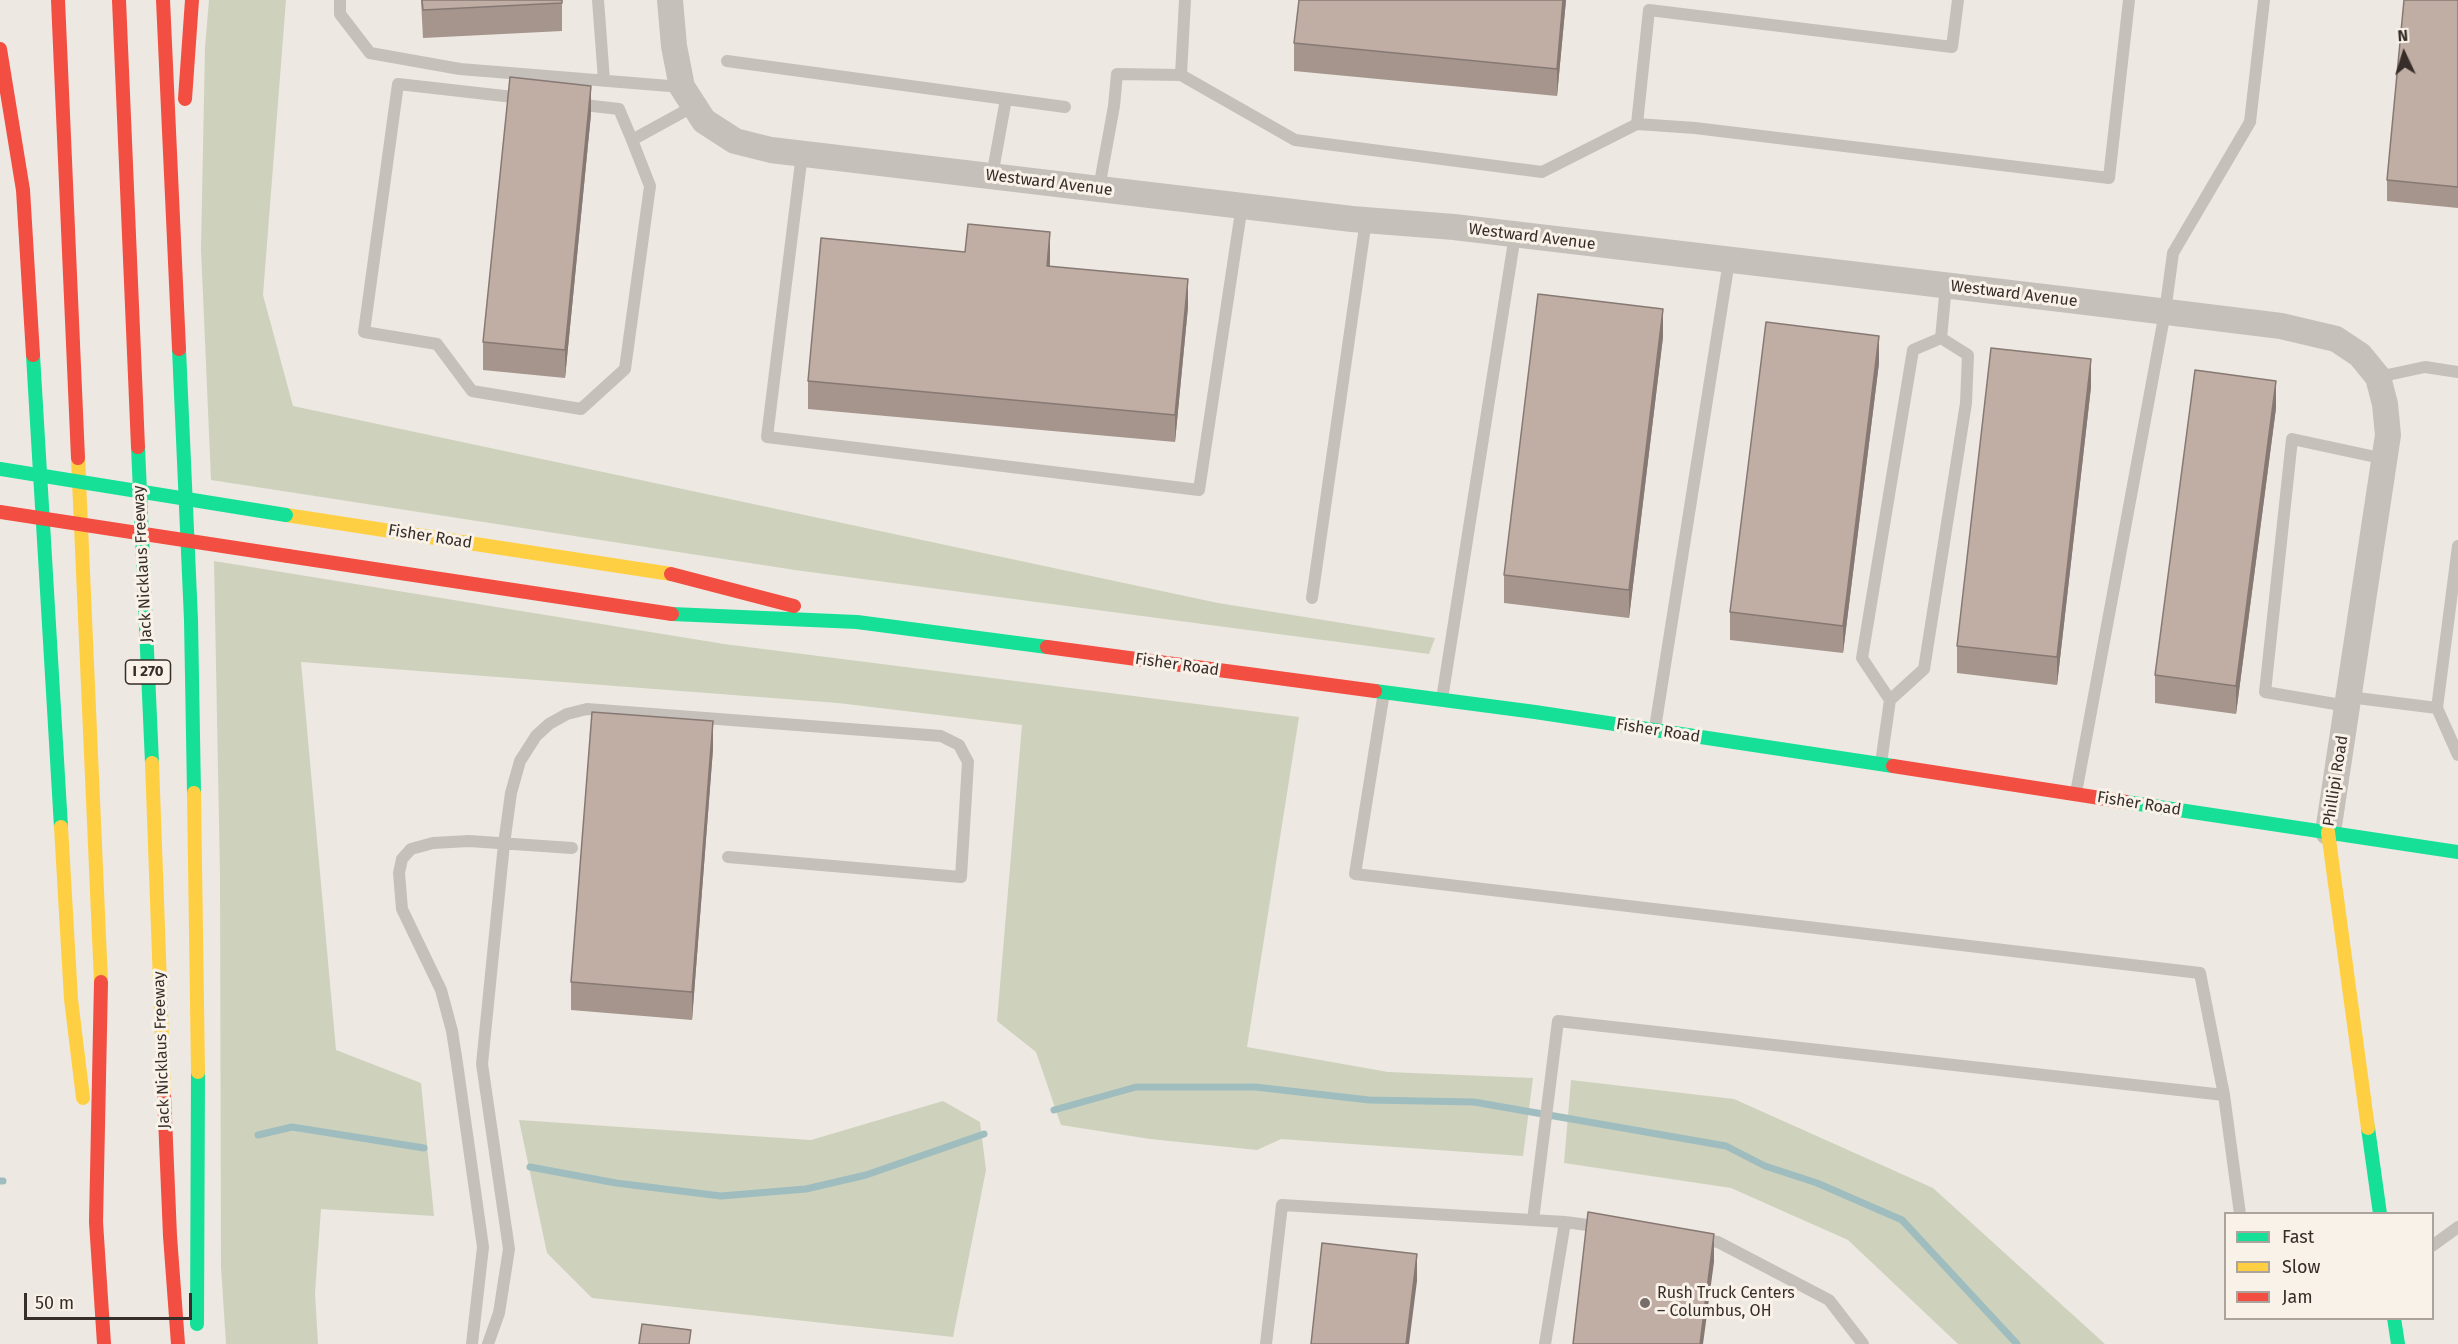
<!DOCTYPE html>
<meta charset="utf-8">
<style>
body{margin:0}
#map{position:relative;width:2458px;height:1344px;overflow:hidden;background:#ede8e2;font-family:"Fira Sans",sans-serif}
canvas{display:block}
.legend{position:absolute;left:2224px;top:1212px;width:210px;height:108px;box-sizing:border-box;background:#f9f2e9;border:2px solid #aba39c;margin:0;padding:8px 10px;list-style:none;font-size:18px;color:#372d29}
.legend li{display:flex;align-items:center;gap:12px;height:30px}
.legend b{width:30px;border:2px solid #aba39c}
.north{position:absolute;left:2374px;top:24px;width:60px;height:60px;-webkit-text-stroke:4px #f9f2e9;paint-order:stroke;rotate:356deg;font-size:16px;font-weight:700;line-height:24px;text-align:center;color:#372d29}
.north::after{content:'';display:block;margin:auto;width:21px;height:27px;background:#372d29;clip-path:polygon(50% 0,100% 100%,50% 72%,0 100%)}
.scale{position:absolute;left:24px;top:1293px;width:168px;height:27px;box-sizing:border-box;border:3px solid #372d29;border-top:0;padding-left:8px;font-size:18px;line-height:21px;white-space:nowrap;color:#372d29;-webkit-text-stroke:4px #f9f2e9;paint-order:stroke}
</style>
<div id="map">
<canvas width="2458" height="1344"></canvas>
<ul class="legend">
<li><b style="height:8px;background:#16e098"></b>Fast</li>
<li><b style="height:8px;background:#ffcf43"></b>Slow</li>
<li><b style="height:8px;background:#f24e42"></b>Jam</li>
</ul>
<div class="north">N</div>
<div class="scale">50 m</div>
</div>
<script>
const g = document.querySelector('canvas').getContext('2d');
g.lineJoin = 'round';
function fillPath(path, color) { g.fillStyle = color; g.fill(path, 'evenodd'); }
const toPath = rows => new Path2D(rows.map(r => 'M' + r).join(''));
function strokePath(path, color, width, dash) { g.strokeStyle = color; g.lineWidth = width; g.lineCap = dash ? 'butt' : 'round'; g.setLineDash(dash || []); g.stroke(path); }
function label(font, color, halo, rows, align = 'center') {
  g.font = font + ' "Fira Sans",sans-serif'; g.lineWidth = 6; g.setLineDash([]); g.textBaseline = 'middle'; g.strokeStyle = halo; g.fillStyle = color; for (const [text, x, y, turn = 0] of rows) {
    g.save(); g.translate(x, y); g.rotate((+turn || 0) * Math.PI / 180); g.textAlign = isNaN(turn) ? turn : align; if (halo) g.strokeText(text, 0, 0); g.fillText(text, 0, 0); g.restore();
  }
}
fillPath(toPath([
 [209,0,286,0,263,295,293,406,1218,603,1435,638,1429,654,795,570,211,480,201,249,205,47],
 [214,561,724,644,1299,717,1247,1047,1388,1072,1533,1078,1523,1156,1281,1139,1257,1150,1150,1139,1061,1125,1036,1052,997,1021,1022,725,838,703,301,662,336,1050,421,1083,434,1216,321,1209,315,1293,318,1344,226,1344,221,1267,220,874],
 [1571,1080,1734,1099,1933,1188,2105,1344,1958,1344,1848,1240,1731,1188,1564,1163],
 [943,1101,980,1122,986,1170,953,1337,592,1298,547,1253,519,1120,811,1140]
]), '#ced2bc');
strokePath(toPath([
 [1054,1110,1136,1087,1255,1087,1369,1100,1474,1102,1726,1146,1765,1166,1817,1183,1902,1220,2017,1344],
 [258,1135,292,1127,424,1148],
 [530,1167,616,1183,721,1196,806,1189,866,1175,984,1134],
 [0,1181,3,1181]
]), '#9fbdbe', 7);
strokePath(toPath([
 [340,0,340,14,370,53,460,69,682,87],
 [598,0,604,80],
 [1185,0,1181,75,1295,140,1542,172,1637,124,1695,128,2109,178,2129,0],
 [727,61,1006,99,992,176],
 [522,98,398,84,364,332,437,344,472,391,581,409,625,369,650,186,632,140],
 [1006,99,1065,107],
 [575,104,619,109,632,140,694,106],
 [1637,124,1649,10,1952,47,1958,0],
 [802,154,767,437,1199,490,1242,205],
 [1099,188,1114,106,1117,74,1181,75],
 [1941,338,1946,286],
 [2378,377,2425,367,2458,372],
 [2458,546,2437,708,2458,755],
 [1312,598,1366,220],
 [1384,692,1355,874,2200,973,2224,1095],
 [2349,697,2437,708],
 [1442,699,1515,235],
 [2347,706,2265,692,2292,439,2385,459],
 [1655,728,1729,261],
 [1881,763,1890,700,1862,658,1913,350,1941,338,1968,355,1966,403,1924,669,1890,700],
 [2076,793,2165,312,2173,253,2250,122,2264,0],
 [1533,1220,1558,1021,2224,1095,2240,1214],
 [1699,1239,1718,1242,1829,1300,1863,1344],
 [2432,1246,2458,1227],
 [472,1344,483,1247,457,1063,452,1031,441,990,402,909,399,873,402,859,411,849,433,843,469,841,572,848],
 [488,1344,499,1313,509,1249,482,1064,504,844,511,793,520,761,536,736,549,724,567,714,587,709,941,736,959,745,968,762,961,877,728,857],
 [1266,1344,1282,1205,1565,1222,1602,1227],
 [1545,1344,1565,1222]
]), '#c6c0ba', 12);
strokePath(toPath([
 [670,0,674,46,682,87,704,121,735,141,771,150,1352,219,1454,227,2086,302,2281,326,2336,339,2360,355,2378,377,2385,404,2388,435,2328,832]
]), '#c6c0ba', 26);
strokePath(toPath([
 [179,349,191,620,194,793],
 [33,355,61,827],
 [138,447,152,763],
 [672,614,857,622,1047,647],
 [1375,691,1535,712,1893,766],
 [2126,802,2458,852],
 [2368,1128,2380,1214],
 [2394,1318,2398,1344],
 [197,1324,198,1072]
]), '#16e098', 14);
strokePath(toPath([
 [78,458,101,982],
 [286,515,671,574],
 [152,763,164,1094],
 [194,793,198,1072],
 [61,827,71,999,83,1098],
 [2328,832,2368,1128]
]), '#ffcf43', 14);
strokePath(toPath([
 [58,0,78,458],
 [119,0,138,447],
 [163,0,179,349],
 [0,49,23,190,33,355],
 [185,99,192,0],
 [288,556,672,614],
 [671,574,794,606],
 [1047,647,1375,691],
 [1893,766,2126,802],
 [101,982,96,1222,104,1344],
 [164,1094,170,1236,178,1344]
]), '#f24e42', 14);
strokePath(toPath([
 [0,469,286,515]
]), '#16e098', 14);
strokePath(toPath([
 [0,512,288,556]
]), '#f24e42', 14);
fillPath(toPath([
 [421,0,562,0,562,31,423,38],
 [1299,0,1566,0,1557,96,1294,71,1294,43],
 [2458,0,2458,208,2387,201,2387,180],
 [591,114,565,378,483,370,483,342],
 [1050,260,1050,266,1188,307,1175,442,808,409,808,381],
 [1663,337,1629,618,1504,603,1504,575],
 [1879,363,1843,653,1730,640,1730,612],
 [2091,387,2057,685,1957,673,1957,646],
 [2276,408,2236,714,2155,703,2155,675],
 [713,749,692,1020,571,1010,571,982]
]), '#a5958d');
fillPath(toPath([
 [1563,0,1566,0,1557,96,1557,69],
 [591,86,591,114,565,378,565,350],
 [1050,232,1050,260,1047,294,1047,266],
 [1188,279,1188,307,1175,442,1175,415],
 [1663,309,1663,337,1629,618,1629,590],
 [1879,336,1879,363,1843,653,1843,626],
 [2091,359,2091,387,2057,685,2057,657],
 [2276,381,2276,408,2236,714,2236,686],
 [713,721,713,749,692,1020,692,992],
 [1714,1234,1714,1262,1703,1344,1700,1344],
 [1417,1254,1417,1281,1409,1344,1406,1344]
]), '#867973');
const building = toPath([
 [422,0,562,0,562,3,423,10,422,0],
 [1299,0,1563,0,1557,69,1294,43,1299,0],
 [2404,0,2458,0,2458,187,2387,180,2404,0],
 [510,77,591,86,565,350,483,342,510,77],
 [968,224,1050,232,1047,266,1188,279,1175,415,808,381,821,238,965,252,968,224],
 [1538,294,1663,309,1629,590,1504,575,1538,294],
 [1766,322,1879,336,1843,626,1730,612,1766,322],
 [1991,348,2091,359,2057,657,1957,646,1991,348],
 [2195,370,2276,381,2236,686,2155,675,2195,370],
 [592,712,713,721,692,992,571,982,592,712],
 [1588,1212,1714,1234,1700,1344,1573,1344,1588,1212],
 [1322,1243,1417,1254,1406,1344,1311,1344,1322,1243],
 [642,1324,691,1330,689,1344,639,1344,642,1324]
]);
fillPath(building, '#c0ada4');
strokePath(building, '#867973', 1.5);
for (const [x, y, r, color] of [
 [1645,1303,6,"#776e6a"]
]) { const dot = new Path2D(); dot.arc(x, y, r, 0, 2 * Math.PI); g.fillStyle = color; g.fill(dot); strokePath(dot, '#f9f2e9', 2); }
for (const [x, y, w] of [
 [148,672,45]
]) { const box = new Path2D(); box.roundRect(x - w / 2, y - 12, w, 24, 4.5); g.fillStyle = '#f9f2e9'; g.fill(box); strokePath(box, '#372d29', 1.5); }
label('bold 15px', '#372d29', null, [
 ["I 270",148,672]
]);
label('16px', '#372d29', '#f9f2e9', [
 ["Westward Avenue",1049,183,7],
 ["Westward Avenue",1532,237,7],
 ["Westward Avenue",2014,294,7],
 ["Fisher Road",430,537,9],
 ["Jack Nicklaus Freeway",143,564,-93],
 ["Fisher Road",1177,665,8],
 ["Fisher Road",1658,731,9],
 ["Phillipi Road",2336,781,-81],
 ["Fisher Road",2139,804,9],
 ["Jack Nicklaus Freeway",162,1050,-92]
]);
label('16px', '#372d29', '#f9f2e9', [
 ["Rush Truck Centers",1657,1294],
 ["– Columbus, OH",1657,1312]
], 'left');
</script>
